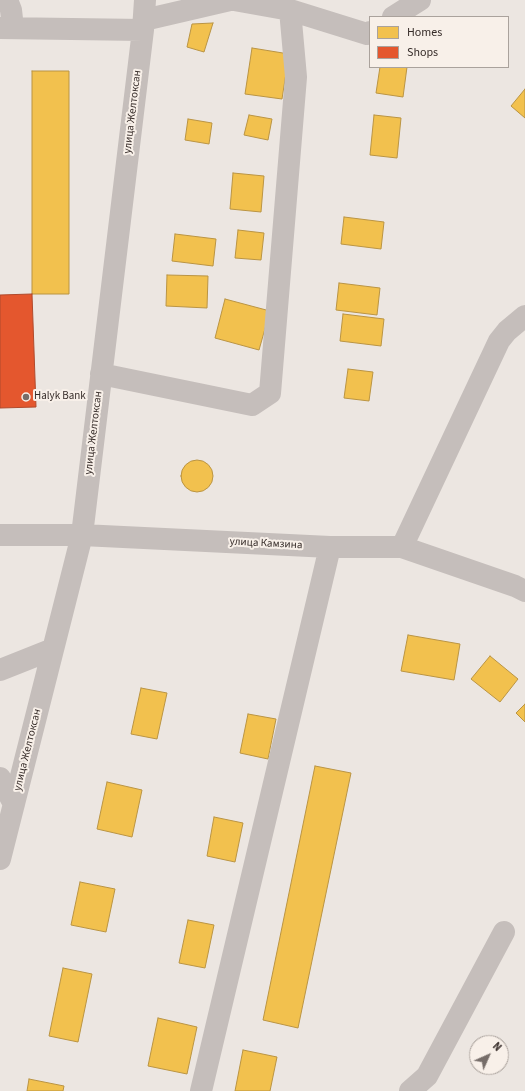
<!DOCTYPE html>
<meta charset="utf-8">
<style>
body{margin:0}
#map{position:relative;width:525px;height:1091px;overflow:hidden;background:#ece6e1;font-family:"Source Sans 3",sans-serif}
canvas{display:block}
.legend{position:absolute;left:369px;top:16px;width:140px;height:52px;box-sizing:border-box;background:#f8f0e9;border:1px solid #aaa29c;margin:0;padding:5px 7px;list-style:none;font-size:12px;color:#362c29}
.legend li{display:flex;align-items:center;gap:8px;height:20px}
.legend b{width:20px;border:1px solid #aaa29c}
.north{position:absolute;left:469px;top:1035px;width:40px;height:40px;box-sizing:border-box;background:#f8f0e9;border:1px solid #aaa29c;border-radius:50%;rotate:45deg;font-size:11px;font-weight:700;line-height:16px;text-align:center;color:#362c29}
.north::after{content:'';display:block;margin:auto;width:14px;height:18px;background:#766d69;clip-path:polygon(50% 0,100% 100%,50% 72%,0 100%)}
</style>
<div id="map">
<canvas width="525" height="1091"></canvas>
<ul class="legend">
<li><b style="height:11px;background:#f2c14e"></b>Homes</li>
<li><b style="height:11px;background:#e4572e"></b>Shops</li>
</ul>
<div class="north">N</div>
</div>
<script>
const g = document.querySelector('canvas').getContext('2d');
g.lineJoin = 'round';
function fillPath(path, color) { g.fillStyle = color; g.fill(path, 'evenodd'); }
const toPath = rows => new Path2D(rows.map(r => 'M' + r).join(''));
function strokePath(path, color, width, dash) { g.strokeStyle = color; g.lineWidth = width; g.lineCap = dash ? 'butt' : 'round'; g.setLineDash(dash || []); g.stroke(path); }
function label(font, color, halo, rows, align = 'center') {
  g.font = font + ' "Source Sans 3",sans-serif'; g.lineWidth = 4; g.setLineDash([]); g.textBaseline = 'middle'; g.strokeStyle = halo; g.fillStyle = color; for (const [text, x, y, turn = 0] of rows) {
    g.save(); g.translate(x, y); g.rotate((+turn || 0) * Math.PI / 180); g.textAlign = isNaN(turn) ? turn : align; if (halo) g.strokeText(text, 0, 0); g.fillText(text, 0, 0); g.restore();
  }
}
const homes = toPath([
 [213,23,204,52,187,47,192,24,213,23],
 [252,48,289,54,282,99,245,94,252,48],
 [380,67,407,67,403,97,376,93,380,67],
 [32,71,69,71,69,294,32,294,32,71],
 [525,89,525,118,511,106,525,89],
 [249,115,272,119,268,140,244,135,249,115],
 [374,115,401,118,397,158,370,155,374,115],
 [188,119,212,123,209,144,185,140,188,119],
 [233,173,264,176,261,212,230,209,233,173],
 [344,217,384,222,381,249,341,244,344,217],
 [238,230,264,233,261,260,235,258,238,230],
 [175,234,216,239,213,266,172,261,175,234],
 [167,275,208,276,207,308,166,306,167,275],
 [339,283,380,288,377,315,336,310,339,283],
 [225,299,270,311,259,350,215,338,225,299],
 [343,314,384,319,381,346,340,341,343,314],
 [348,369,373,372,369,401,344,398,348,369],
 '181 476a16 16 0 1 1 32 0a16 16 0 1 1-32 0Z',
 [408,635,460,644,454,680,401,671,408,635],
 [490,656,518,679,500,702,471,679,490,656],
 [141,688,167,693,157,739,131,734,141,688],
 [525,704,525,722,516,713,525,704],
 [248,714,276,719,268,759,240,753,248,714],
 [315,766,351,773,298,1028,263,1020,315,766],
 [107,782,142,790,132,837,97,829,107,782],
 [214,817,243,823,235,862,207,856,214,817],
 [80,882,115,889,106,932,71,925,80,882],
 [188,920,214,925,205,968,179,963,188,920],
 [63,968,92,974,78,1042,49,1036,63,968],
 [158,1018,197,1027,187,1074,148,1066,158,1018],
 [243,1050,277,1057,270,1091,235,1091,243,1050],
 [29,1079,64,1086,63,1091,27,1091,29,1079]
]);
fillPath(homes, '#f2c14e');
strokePath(homes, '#ba9443', 1);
const shops = toPath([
 [32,294,36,407,0,408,0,295,32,294]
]);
fillPath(shops, '#e4572e');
strokePath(shops, '#b04a2c', 1);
strokePath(toPath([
 [7,0,11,10,13,28],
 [234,0,290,10,367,34,370,32],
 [393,17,420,0],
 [144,20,230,0],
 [0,28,143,30],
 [101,374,252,405,270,393,296,77,290,10],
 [0,535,82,535,330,547,402,547,515,586,525,591],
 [402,547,499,341,507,331,525,316],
 [0,670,53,649],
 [0,778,14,804],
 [0,859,82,535,143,30,145,0],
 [201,1091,330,547],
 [410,1091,427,1076,504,932]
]), '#c5bebb', 22);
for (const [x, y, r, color] of [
 [26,397,4,"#766d69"]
]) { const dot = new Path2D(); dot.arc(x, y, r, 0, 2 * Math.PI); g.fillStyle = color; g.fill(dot); strokePath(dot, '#f8f0e9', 1.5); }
label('11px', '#362c29', '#f8f0e9', [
 ["улица Желтоксан",133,112,-83],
 ["улица Желтоксан",94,433,-83],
 ["улица Камзина",266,544,3],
 ["улица Желтоксан",28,750,-76]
]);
label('11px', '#362c29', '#f8f0e9', [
 ["Halyk Bank",34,397]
], 'left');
</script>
